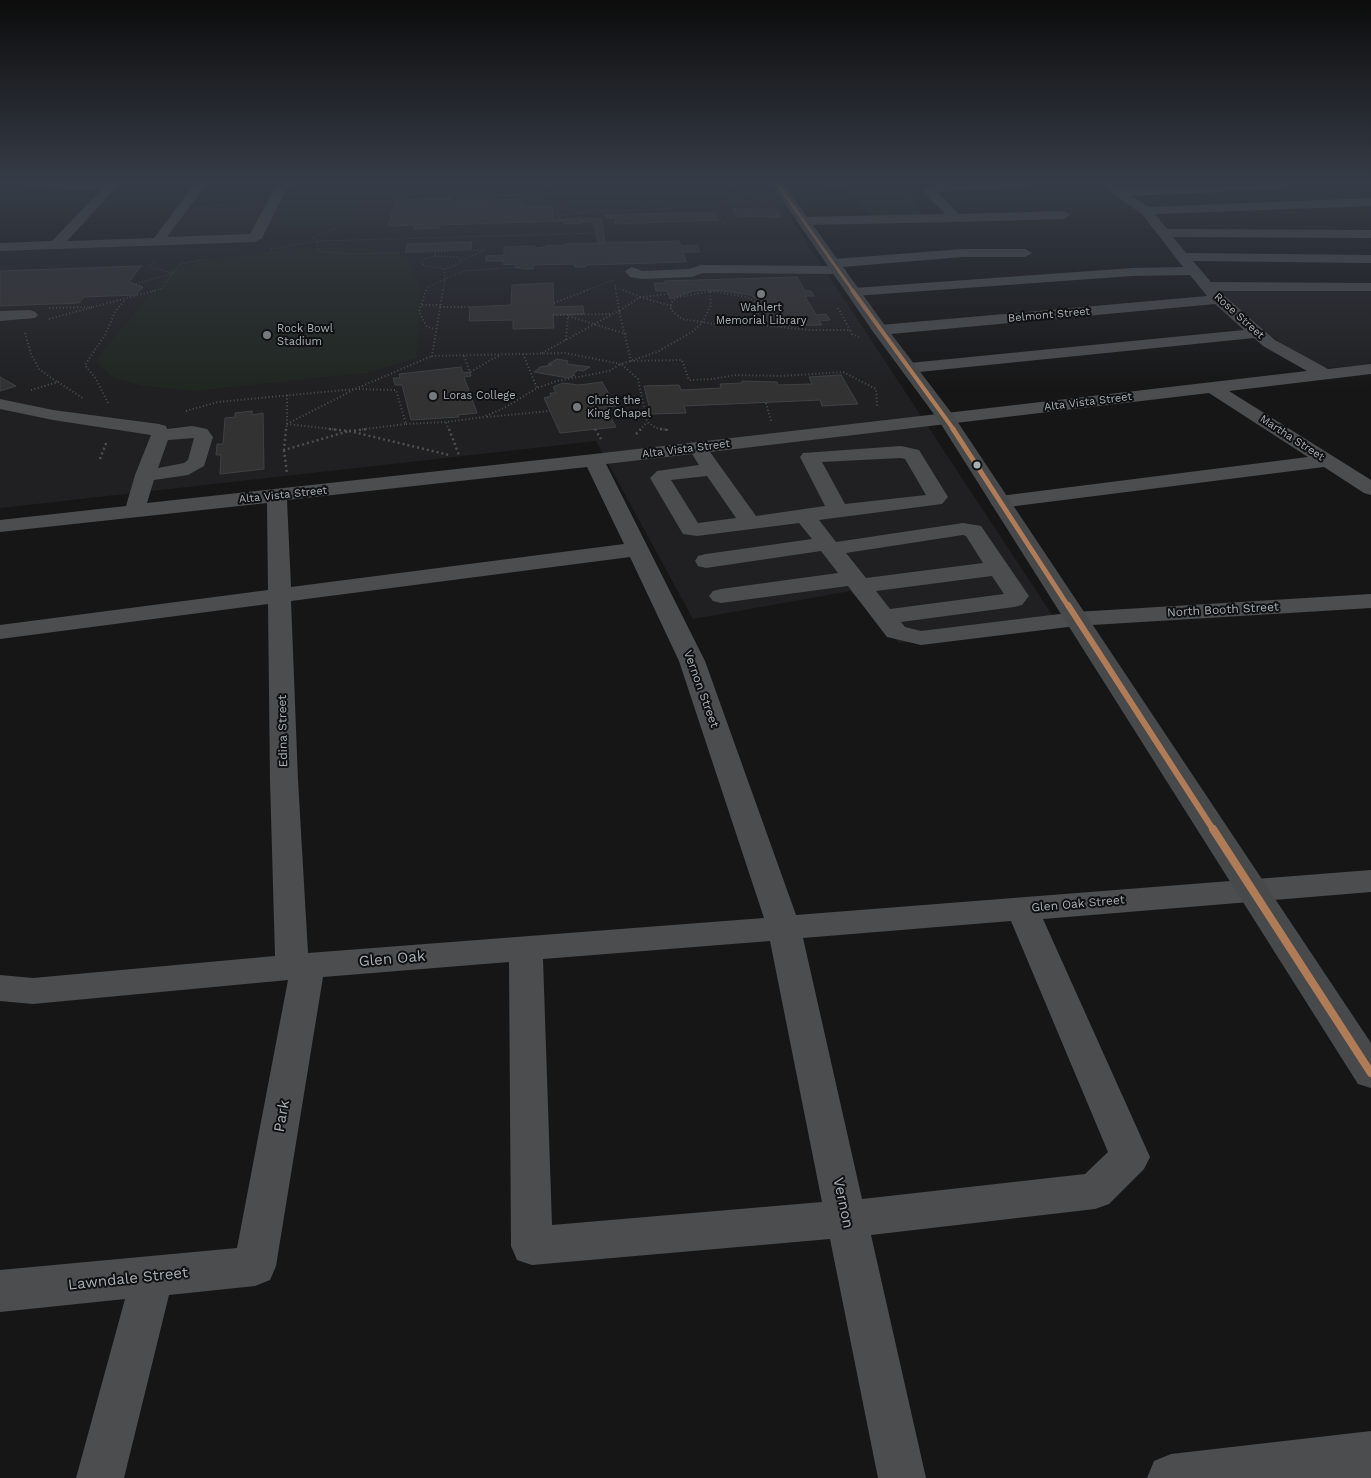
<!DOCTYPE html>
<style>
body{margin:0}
canvas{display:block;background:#161616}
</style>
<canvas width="1371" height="1478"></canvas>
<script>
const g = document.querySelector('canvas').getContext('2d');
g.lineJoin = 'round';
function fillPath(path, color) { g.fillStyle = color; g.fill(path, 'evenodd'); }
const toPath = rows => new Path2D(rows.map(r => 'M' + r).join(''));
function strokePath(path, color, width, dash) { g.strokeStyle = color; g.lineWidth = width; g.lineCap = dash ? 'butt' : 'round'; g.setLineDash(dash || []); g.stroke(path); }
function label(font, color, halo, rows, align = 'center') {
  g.font = font + ' "Work Sans",sans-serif'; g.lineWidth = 4; g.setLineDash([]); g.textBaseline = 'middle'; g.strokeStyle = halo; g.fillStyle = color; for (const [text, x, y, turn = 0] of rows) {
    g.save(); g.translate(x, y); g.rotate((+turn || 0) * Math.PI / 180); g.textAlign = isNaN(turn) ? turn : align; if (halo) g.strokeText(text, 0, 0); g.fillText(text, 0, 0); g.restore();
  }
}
fillPath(toPath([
 [283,182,767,182,1060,627,899,643,850,591,693,619,596,441,0,508,0,250,161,245,190,206,267,201],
 [1216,288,1371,289,1371,365,1324,368,1292,351,1269,334]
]), '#202022');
fillPath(toPath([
 [529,182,703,182,724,191,723,197,690,203,648,202,607,207,572,201],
 [839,182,911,182,908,193,922,216,873,216,854,194,834,189,824,184],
 [360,188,347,226,277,229,295,190],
 [322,247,372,248,409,257,420,289,417,358,366,373,194,391,145,386,113,378,95,361,169,271,198,262,272,251]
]), '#202620');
const building = toPath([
 [451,198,451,201,523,199,523,207,552,206,553,219,563,219,564,221,439,225,439,228,414,229,415,225,388,226,396,200,451,198],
 [775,208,781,217,737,216,733,209,775,208],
 [715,212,719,220,616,224,615,218,606,218,605,215,715,212],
 [580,218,582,223,564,224,563,219,580,218],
 [601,218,605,242,598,243,594,221,581,222,580,219,601,218],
 [679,241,681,246,697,245,700,252,683,252,686,262,586,265,586,267,575,267,574,264,533,265,533,269,522,269,522,268,516,268,516,264,504,265,504,261,486,261,486,256,504,255,504,247,534,246,536,248,546,247,546,245,564,246,564,244,679,241],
 [472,242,471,249,405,252,407,244,472,242],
 [141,266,129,282,143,287,136,295,84,297,79,303,0,306,0,271,141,266],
 [797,277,805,291,811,291,814,296,805,296,816,315,826,314,830,320,819,321,822,325,778,326,776,322,762,323,759,317,764,314,759,301,750,295,724,291,707,290,694,291,670,299,667,291,656,291,654,283,665,283,664,281,797,277],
 [553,283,554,307,583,306,584,314,553,315,554,328,513,329,513,320,469,321,470,307,511,305,512,285,553,283],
 [557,359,568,361,567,364,590,367,583,371,578,370,573,374,575,375,568,378,534,372,540,367,552,365,548,364,557,359],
 [461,367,463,373,470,372,471,376,464,377,477,413,458,415,459,417,411,420,402,385,395,385,393,378,400,378,399,374,461,367],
 [841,375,858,404,822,406,820,400,684,406,686,413,651,414,644,386,679,385,681,390,721,388,720,384,742,383,742,381,777,382,778,385,812,384,809,377,841,375],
 [0,377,16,386,0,391,0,377],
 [602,382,616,406,605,407,616,427,560,433,544,398,551,396,550,393,556,393,553,387,563,383,579,385,602,382],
 [252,411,252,415,263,413,264,469,220,474,221,455,216,455,217,444,223,444,225,418,235,417,235,413,252,411]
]);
fillPath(building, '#323233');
strokePath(building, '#3e4142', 1);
strokePath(toPath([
 [723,182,740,191],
 [448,187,448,197,519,195,525,198,538,198,557,207,558,217,584,212,703,207,749,195,766,202],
 [748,195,740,191,752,182],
 [701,202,714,206,718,210,724,224],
 [557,207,578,212],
 [339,227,312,238,317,241,318,251,348,254,435,252,435,256],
 [271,249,317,241,596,233],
 [435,252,485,250,462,260],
 [435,256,456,257,462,260,457,265,444,269,426,266,421,263,424,259,435,256],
 [155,260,149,267,173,273],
 [444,269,445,279,464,271,516,267],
 [136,284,171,274],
 [615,285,616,291],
 [615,287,626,291],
 [152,291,161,289,180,264,208,259],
 [426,291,427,288,445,279,443,291],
 [584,291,614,280],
 [708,291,712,291]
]), '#4c4e50', 1, [1, 2]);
strokePath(toPath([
 [426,290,419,312,427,327,436,329],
 [443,290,432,356,565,353,621,364],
 [623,290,640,297,619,311,631,361,682,360,689,380,713,379,736,375,781,376,843,372,876,389,877,406,879,407],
 [710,291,747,297,757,303,759,312,754,317,743,321,715,324,682,319,671,310,671,303,676,298,710,291],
 [640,297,671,306],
 [643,297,668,294],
 [554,303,588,290],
 [422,305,440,305],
 [440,307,470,307],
 [49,308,93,307],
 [838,308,850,330],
 [553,315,612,314,619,311,616,290],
 [49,319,157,290],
 [743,321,760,325,810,330,850,330,852,334,859,337],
 [25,333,31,354,39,369,57,382],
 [566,340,568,316,626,334],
 [542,353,611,315],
 [523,354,537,388],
 [464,356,470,372,500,355],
 [31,390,58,382,84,399],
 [287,395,287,424],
 [108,403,96,379,85,365,105,335,115,312,125,300],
 [766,403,771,421],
 [186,411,218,402,355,389,432,356],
 [487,417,550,411],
 [287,424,340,430],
 [287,424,355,389,396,390,406,424,357,430],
 [406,424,446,422],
 [286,430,287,424],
 [449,430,446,422,484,417,506,407,537,388,557,381,609,371,621,364],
 [640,430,647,422],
 [668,430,656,428,647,422,638,379,621,364,657,352,692,332,702,323,711,305,710,291]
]), '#4c4e50', 2, [1, 2.5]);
strokePath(toPath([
 [286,429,284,450,349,431],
 [329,429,349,431],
 [449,429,459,455],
 [595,429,601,439],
 [660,429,668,430],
 [349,431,449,455],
 [349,431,368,429],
 [636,434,641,429],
 [284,450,287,474],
 [100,459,107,441]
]), '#4c4e50', 2.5, [2, 3]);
fillPath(toPath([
 [15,182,69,184,121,182,67,241,154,238,196,182,208,182,167,237,250,234,278,182,290,182,262,238,255,242,0,251,0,243,52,241,102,189,69,190,21,185,15,182],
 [1012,182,1024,182,1029,185,1023,188,937,192,959,214,1064,211,1070,215,1064,219,956,222,804,225,798,221,804,217,945,214,925,193,923,191,925,189,940,184,1012,182],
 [1097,182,1110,182,1122,189,1284,183,1290,186,1284,189,1132,196,1149,207,1371,198,1371,206,1155,214,1167,229,1371,230,1371,238,1173,237,1186,253,1371,255,1371,263,1193,261,1211,282,1371,283,1371,291,1219,291,1275,340,1328,369,1371,364,1371,374,1229,391,1371,480,1371,495,1364,493,1324,467,1000,508,993,506,990,502,993,498,1000,496,1308,457,1209,393,710,452,756,516,825,506,800,457,803,453,901,446,919,450,948,497,942,504,819,520,836,542,963,523,981,526,1029,596,1022,605,1014,607,901,622,905,627,921,631,1076,612,1371,594,1371,608,1076,626,921,645,887,637,848,586,721,603,713,601,709,596,713,591,721,589,838,573,821,551,706,568,698,566,695,561,698,556,706,554,812,539,799,523,697,536,683,534,650,478,657,471,699,465,692,454,606,464,705,661,796,915,1371,870,1371,892,1043,919,1150,1157,1144,1169,1109,1204,1095,1209,871,1235,926,1478,878,1478,830,1239,532,1265,517,1260,511,1246,509,962,323,977,276,1266,270,1280,255,1286,169,1295,124,1478,76,1478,125,1299,0,1312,0,1270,237,1248,288,980,33,1004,0,1001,0,975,33,978,275,956,270,780,268,604,0,639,0,625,268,590,267,503,0,532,0,520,126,506,135,475,151,435,53,420,0,409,0,399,53,410,159,424,166,426,167,429,192,426,207,429,213,437,204,466,188,475,154,480,147,503,594,454,1307,371,1263,346,1254,338,909,373,903,372,901,368,903,364,909,363,1244,330,1215,304,880,335,874,333,872,330,874,327,880,325,1207,296,1190,275,1132,276,854,296,849,295,847,292,849,289,854,288,1132,268,1183,267,1142,214,1097,182],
 [194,438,188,460,184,463,158,468,168,440,194,438],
 [901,458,905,459,926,495,845,504,822,462,901,458],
 [587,467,624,544,291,587,287,500,587,467],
 [707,476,736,518,698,523,671,480,707,476],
 [963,535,966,536,983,563,866,578,846,553,963,535],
 [630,557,679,661,764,918,308,953,298,780,291,601,630,557],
 [992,576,1004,594,890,609,876,591,992,576],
 [1011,921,1108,1152,1085,1174,862,1199,803,938,1011,921],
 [770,941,822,1202,552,1225,543,959,770,941],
 [963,249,1025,249,1032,253,1025,257,963,257,842,267,846,270,839,274,703,273,691,277,642,279,630,277,625,271,632,267,642,271,689,269,701,265,829,266,827,263,829,260,834,259,963,249],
 [30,310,35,312,38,315,35,318,0,321,0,311,30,310],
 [1371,1431,1371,1478,1147,1478,1154,1461,1171,1454,1371,1431]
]), '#4b4d4f');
fillPath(toPath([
 [770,182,782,182,886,327,953,415,1371,1043,1371,1088,1358,1084,939,421,874,333,770,182]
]), '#48494b');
strokePath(toPath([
 [776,182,853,291]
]), '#b07c57', 3);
strokePath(toPath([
 [852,290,954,430]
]), '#b07c57', 4);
strokePath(toPath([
 [953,429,1068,606]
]), '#b07c57', 5);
strokePath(toPath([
 [1068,605,1214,831]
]), '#b07c57', 6);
strokePath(toPath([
 [1213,829,1371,1073]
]), '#b07c57', 8);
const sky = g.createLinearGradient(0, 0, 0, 389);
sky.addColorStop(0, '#0c0c0c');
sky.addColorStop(0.47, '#363c47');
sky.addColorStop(1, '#363c4700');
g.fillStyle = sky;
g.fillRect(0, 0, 1371, 389);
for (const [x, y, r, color] of [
 [761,294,5,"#757a7e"],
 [267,335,5,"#757a7e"],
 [433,396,5,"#757a7e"],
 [577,407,5,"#757a7e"],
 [977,465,4.5,"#a8b0b6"]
]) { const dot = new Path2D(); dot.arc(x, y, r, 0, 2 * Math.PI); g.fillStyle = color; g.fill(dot); strokePath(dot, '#101112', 2); }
label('11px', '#a8b0b6', '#101112', [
 ["Wahlert",761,308,"center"],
 ["Memorial Library",761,321,"center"],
 ["Rock Bowl",277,329],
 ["Stadium",277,342],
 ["Loras College",443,396],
 ["Christ the",587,401],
 ["King Chapel",587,414]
], 'left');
label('11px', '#a8b0b6', '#101112', [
 ["Belmont Street",1049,315,-5],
 ["Rose Street",1239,316,42],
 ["Alta Vista Street",1088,402,-7],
 ["Martha Street",1292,438,33],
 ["Alta Vista Street",686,449,-7],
 ["Alta Vista Street",283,495,-6]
]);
label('12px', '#a8b0b6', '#101112', [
 ["North Booth Street",1223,610,-3],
 ["Vernon Street",701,689,70],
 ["Edina Street",283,731,-91],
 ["Glen Oak Street",1078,904,-5]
]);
label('15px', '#a8b0b6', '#101112', [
 ["Glen Oak",392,959,-5],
 ["Park",282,1116,-80],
 ["Vernon",843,1203,78],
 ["Lawndale Street",128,1279,-6]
]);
</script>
